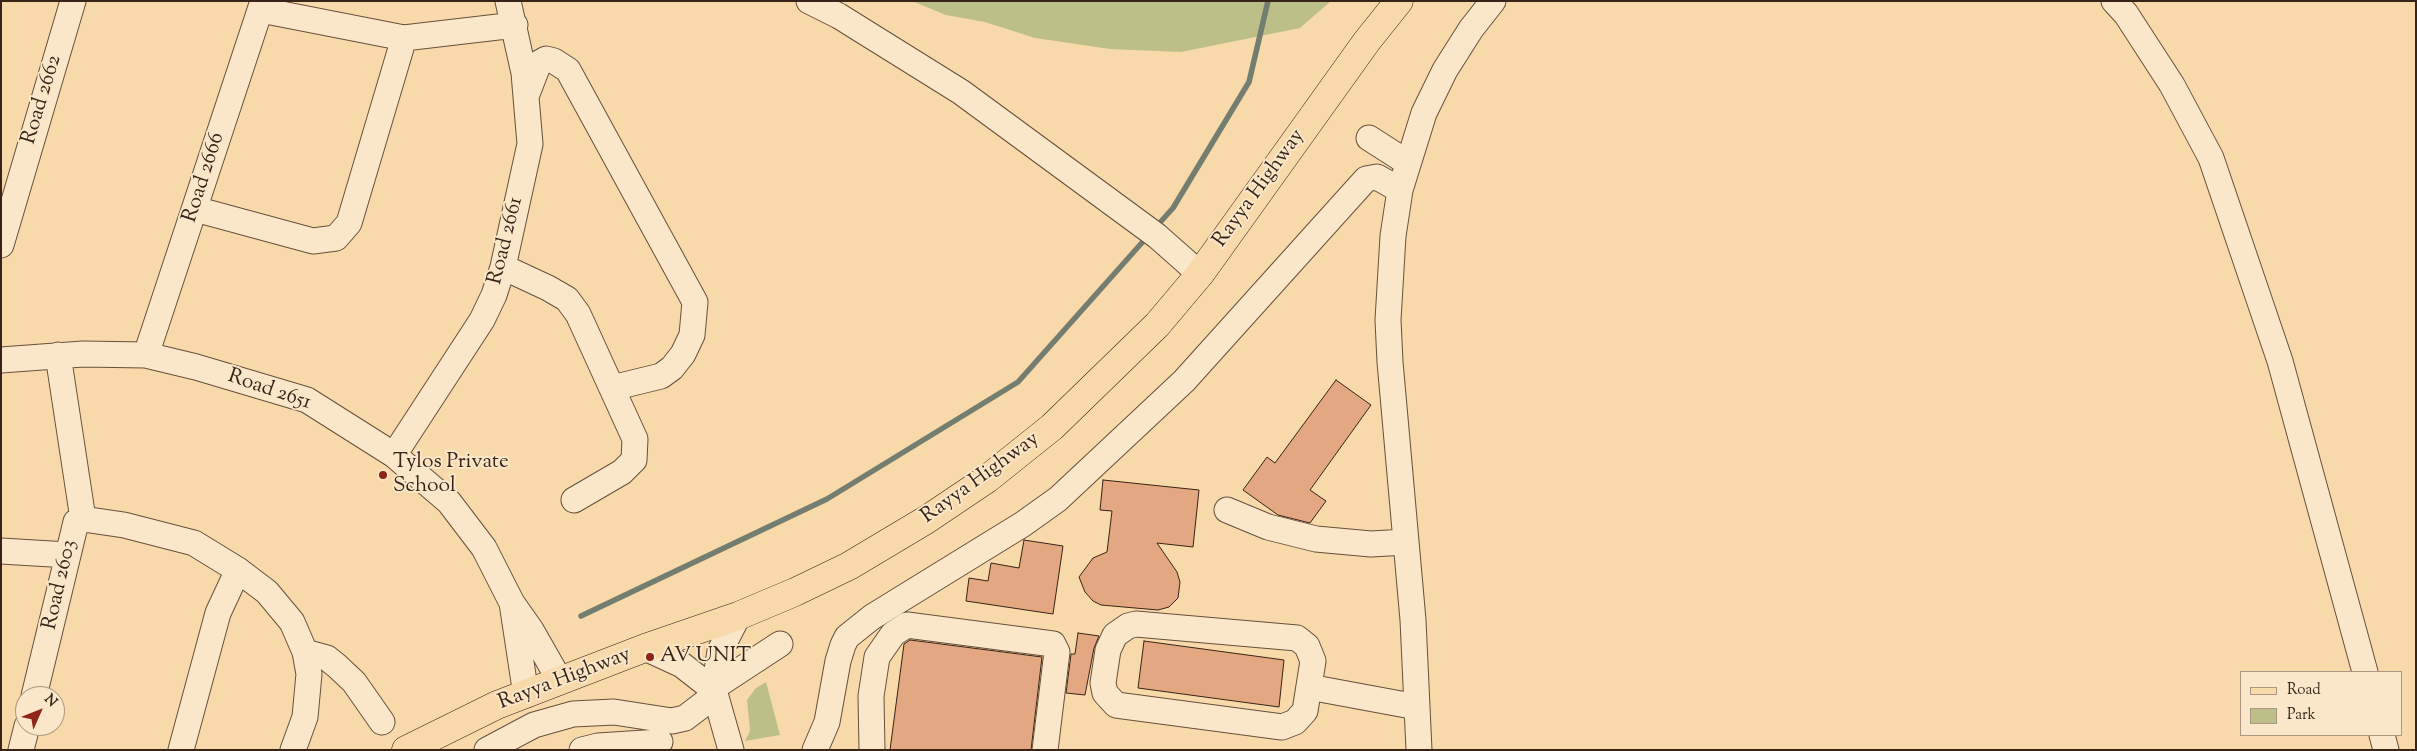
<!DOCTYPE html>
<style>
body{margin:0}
#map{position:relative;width:2417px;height:751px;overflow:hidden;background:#f8d9aa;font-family:"Sorts Mill Goudy",serif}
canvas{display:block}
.frame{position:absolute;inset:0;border:2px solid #372318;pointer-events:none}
.legend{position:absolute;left:2240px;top:671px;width:162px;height:65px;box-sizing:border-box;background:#fae6c8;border:1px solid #ac9882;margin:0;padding:6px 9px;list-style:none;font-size:15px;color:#372318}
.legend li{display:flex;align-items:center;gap:10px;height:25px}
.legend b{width:25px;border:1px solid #ac9882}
.north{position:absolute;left:15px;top:686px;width:50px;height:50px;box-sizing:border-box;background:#fae6c8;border:1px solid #ac9882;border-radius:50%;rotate:46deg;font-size:14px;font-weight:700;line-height:20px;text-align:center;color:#372318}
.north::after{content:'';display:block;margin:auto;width:18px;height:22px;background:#8f2418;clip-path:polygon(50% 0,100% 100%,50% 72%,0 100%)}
</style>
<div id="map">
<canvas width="2417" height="751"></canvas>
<div class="frame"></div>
<ul class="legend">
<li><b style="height:6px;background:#f8d9aa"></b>Road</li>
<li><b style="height:14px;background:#bdbf89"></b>Park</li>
</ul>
<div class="north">N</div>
</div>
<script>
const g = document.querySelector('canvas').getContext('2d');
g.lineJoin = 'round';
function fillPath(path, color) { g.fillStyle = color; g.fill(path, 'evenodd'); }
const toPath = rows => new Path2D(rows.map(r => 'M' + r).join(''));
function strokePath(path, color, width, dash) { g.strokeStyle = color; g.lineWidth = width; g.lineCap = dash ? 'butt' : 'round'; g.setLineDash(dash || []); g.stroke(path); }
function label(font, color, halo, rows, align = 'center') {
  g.font = font + ' "Sorts Mill Goudy",serif'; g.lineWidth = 4; g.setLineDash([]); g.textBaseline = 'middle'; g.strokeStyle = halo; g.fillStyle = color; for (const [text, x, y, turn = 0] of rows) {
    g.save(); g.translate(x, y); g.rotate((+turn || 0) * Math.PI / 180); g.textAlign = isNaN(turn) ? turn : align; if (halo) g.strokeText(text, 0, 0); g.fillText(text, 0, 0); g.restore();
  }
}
fillPath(toPath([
 [912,1,1331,1,1300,28,1181,52,1110,49,1035,38,985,22,946,15],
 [766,682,780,735,745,741,750,731,747,700,756,688]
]), '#bdbf89');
strokePath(toPath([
 [1155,228,1173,208,1249,82,1268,1],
 [581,616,827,499,1018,382,1147,237]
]), '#747e70', 5.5);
const building = toPath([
 [1336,380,1371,405,1310,490,1326,501,1310,523,1278,515,1243,490,1267,457,1275,463,1336,380],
 [1103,480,1199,490,1193,547,1157,543,1177,572,1180,582,1178,598,1169,607,1158,610,1101,605,1093,601,1085,592,1079,577,1093,558,1107,552,1112,511,1100,510,1103,480],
 [1024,540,1063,546,1053,614,966,601,969,578,988,581,991,563,1019,568,1024,540],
 [1078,633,1099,636,1094,648,1085,695,1066,693,1071,654,1075,654,1078,633],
 [910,640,1042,657,1031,750,890,750,904,644,910,640],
 [1144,641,1284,660,1279,707,1138,688,1144,641]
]);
fillPath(building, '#e3a782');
strokePath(building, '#372318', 1);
const minor = toPath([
 [809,1,839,16,961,92,1157,236,1200,274],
 [2114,1,2126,14,2172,85,2211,158,2280,361,2365,672],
 [261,10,404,38,515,25],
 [527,94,539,63,546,59,554,61,568,70,695,302,692,335,683,354,672,368,661,376,612,388],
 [1369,138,1408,163],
 [195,209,313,241,336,238,349,223,404,38],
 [1,245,73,1],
 [503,267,548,288,567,299,578,314,635,439,634,460,622,472,574,500],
 [58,355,83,519],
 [146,355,263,1],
 [1,360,83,354,146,355,196,367,307,400,394,455,449,502,484,548,512,603,531,630,560,681],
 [394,455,482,320,494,295,503,267,530,144,524,73,508,1],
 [1227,510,1268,527,1316,539,1371,544,1406,542],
 [1,551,68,555],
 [512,603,526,695],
 [1136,624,1297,638,1307,646,1313,661,1305,711,1295,722,1282,727,1116,705,1105,693,1103,683,1108,650,1115,635,1128,626,1136,624],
 [645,648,682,665,714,690],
 [305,652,327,658,337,666,354,682,382,722],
 [1309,687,1417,707],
 [34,696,76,522,83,519,124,525,194,543,238,570,267,592,292,622,305,652,309,674,305,717,293,750],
 [2382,735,2386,750],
 [21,750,27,726],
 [181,750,218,613,238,570],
 [487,750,534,725,573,714,614,712,672,721,685,718,706,702,719,684,780,644],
 [582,750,598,746,660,742],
 [731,750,714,690,720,651,738,616],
 [815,750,827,722,838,661,843,645,847,637,872,617,1023,524,1058,499,1184,381,1366,179,1377,177,1400,190],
 [872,750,871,696,877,657,893,634,907,625,1053,644,1057,652,1045,750],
 [1419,750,1413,620,1390,362,1388,320,1393,236,1400,190,1424,113,1445,70,1471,29,1493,1]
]);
const major = toPath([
 [406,750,497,705,645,648,738,616,795,592,849,566,926,520,987,479,1052,427,1157,325,1200,274,1367,41,1399,1]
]);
strokePath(minor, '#67503c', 27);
strokePath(major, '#372318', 29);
strokePath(minor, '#fae6c8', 25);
strokePath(major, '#f8d9aa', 28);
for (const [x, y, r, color] of [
 [383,475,5,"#8f2418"],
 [650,657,5,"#8f2418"]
]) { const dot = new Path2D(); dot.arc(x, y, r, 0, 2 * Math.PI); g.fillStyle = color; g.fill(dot); strokePath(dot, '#fae6c8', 2); }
label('21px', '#372318', '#fae6c8', [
 ["Road 2662",43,100,-73],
 ["Road 2666",205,178,-72],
 ["Rayya Highway",1260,189,-54],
 ["Road 2661",507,241,-76],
 ["Road 2651",269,391,19],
 ["Rayya Highway",981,479,-36],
 ["Road 2603",61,585,-77],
 ["Rayya Highway",565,680,-21]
]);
label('21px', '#372318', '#fae6c8', [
 ["Tylos Private",393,463],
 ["School",393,487],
 ["AV UNIT",660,657]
], 'left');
</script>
